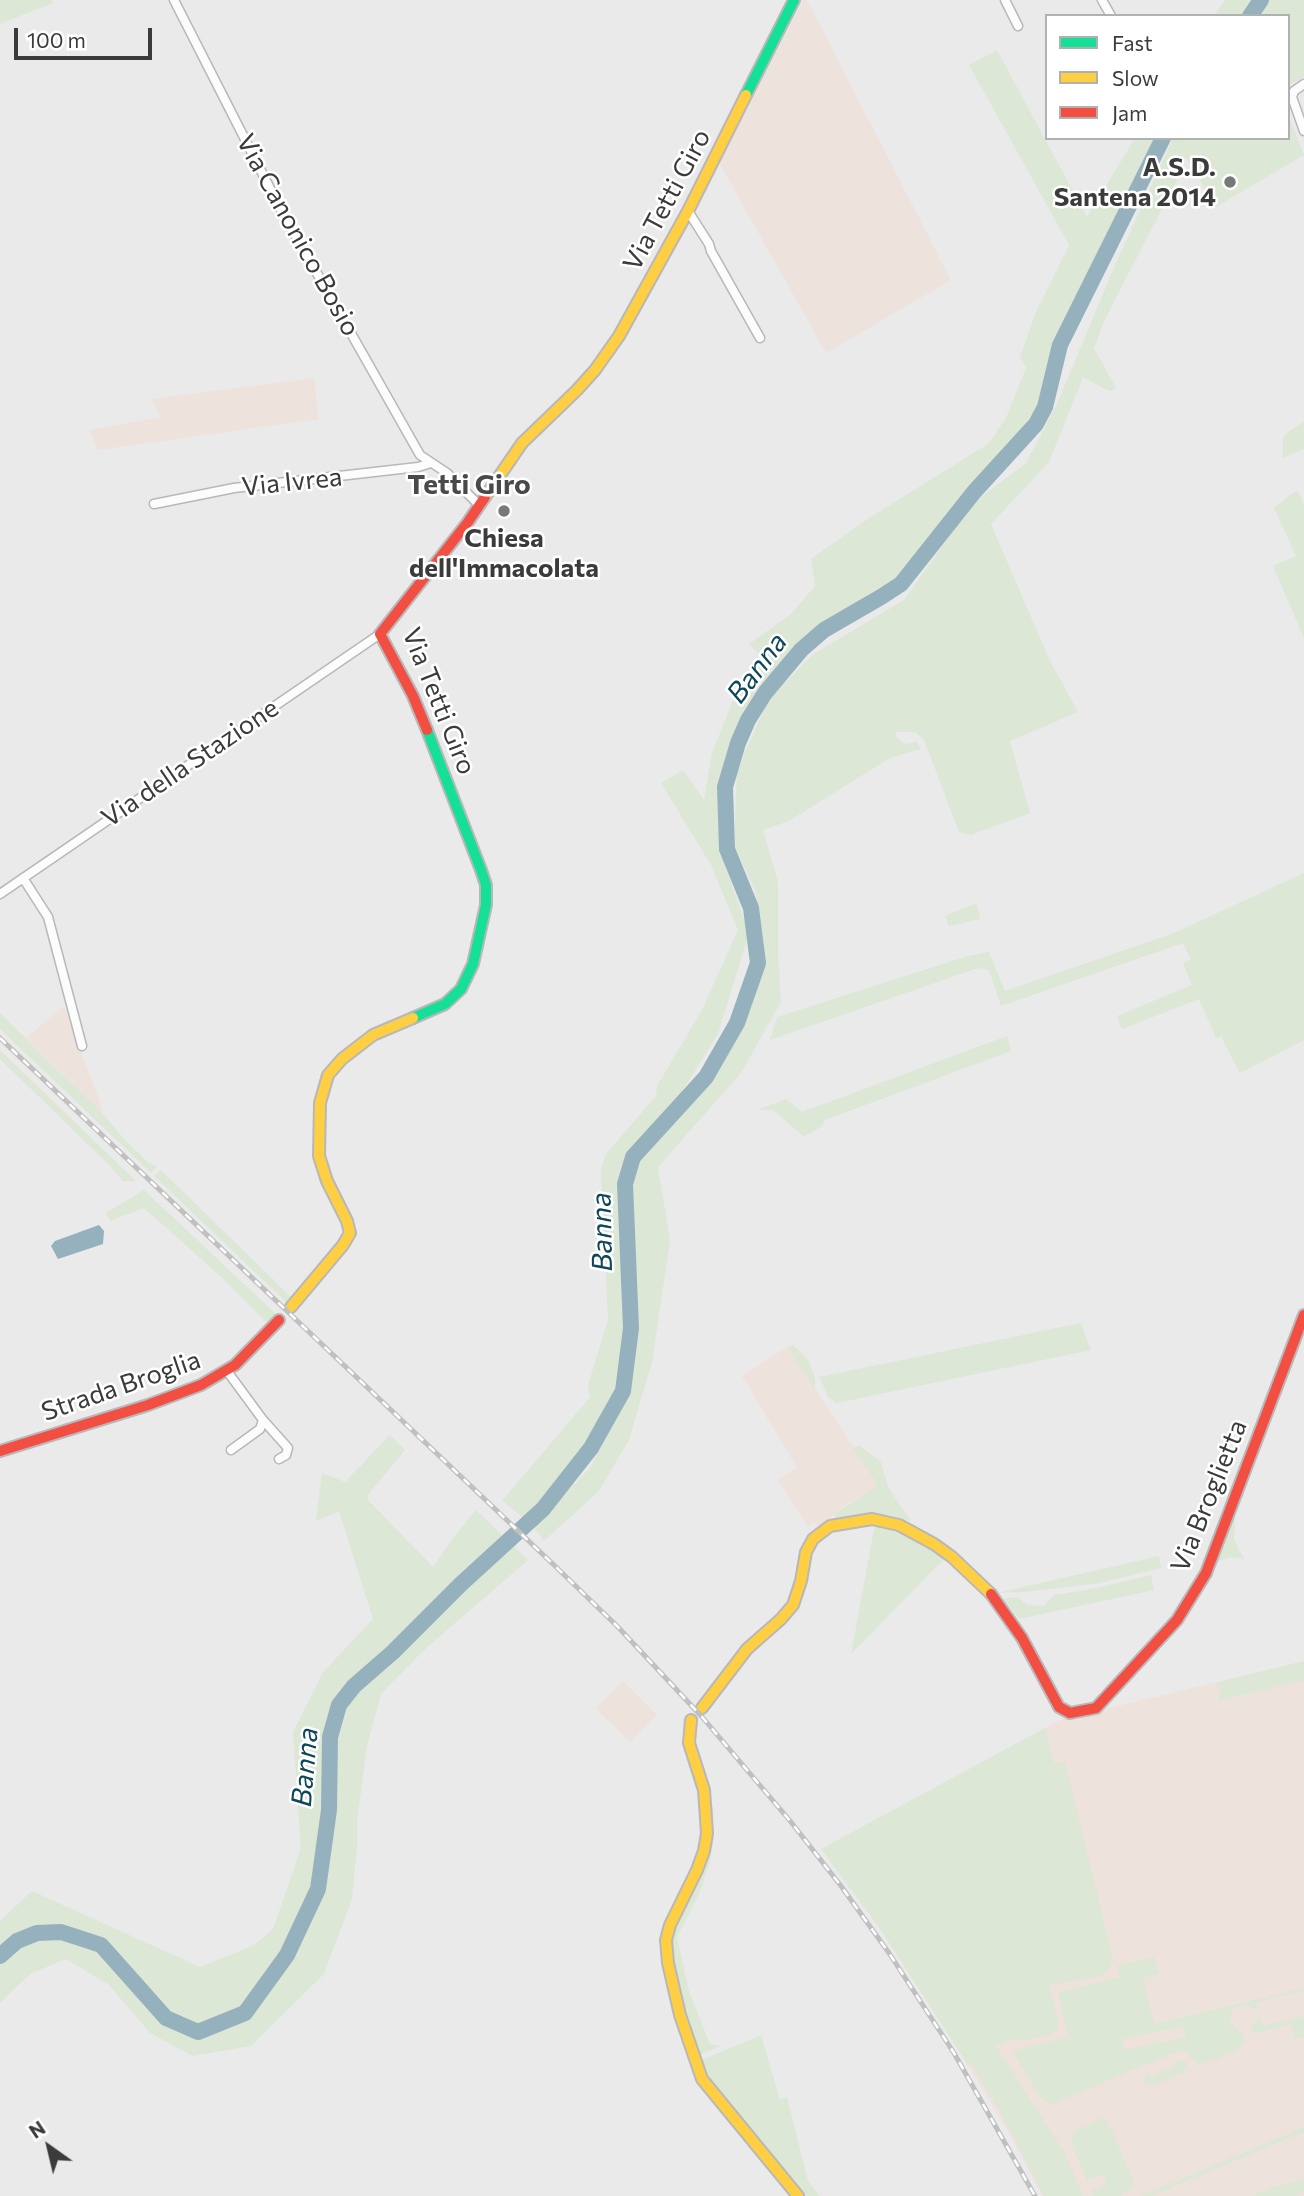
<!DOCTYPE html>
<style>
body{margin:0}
#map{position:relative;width:1304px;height:2196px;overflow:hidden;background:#eaeaeb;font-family:Commissioner,sans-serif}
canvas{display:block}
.legend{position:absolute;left:1045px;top:14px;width:245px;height:126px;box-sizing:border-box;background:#fff;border:2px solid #b1b1b1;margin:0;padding:9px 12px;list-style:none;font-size:21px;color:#3b3b3c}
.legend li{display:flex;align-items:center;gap:14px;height:35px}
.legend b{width:35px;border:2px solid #b1b1b1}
.north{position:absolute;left:14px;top:2112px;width:70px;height:70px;-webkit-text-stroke:5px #fff;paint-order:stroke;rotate:326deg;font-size:19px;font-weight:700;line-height:28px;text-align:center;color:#3b3b3c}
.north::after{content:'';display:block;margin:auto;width:24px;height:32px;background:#3b3b3c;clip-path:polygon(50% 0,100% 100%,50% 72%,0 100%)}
.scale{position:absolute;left:14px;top:28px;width:138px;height:32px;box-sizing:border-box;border:4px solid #3b3b3c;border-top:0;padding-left:9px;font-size:21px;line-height:24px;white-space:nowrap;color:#3b3b3c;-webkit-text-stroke:5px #fff;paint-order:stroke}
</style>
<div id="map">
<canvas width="1304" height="2196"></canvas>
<ul class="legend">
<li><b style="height:9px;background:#16e098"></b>Fast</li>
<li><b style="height:9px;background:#ffcf43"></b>Slow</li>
<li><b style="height:9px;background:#f24e42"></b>Jam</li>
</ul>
<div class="north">N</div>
<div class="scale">100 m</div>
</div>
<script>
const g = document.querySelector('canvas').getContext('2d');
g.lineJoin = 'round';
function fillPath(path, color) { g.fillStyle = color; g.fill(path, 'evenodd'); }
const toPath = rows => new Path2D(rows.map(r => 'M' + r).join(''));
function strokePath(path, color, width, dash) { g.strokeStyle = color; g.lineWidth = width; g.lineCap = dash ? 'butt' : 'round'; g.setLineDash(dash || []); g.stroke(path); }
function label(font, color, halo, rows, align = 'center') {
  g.font = font + ' Commissioner,sans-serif'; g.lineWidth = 5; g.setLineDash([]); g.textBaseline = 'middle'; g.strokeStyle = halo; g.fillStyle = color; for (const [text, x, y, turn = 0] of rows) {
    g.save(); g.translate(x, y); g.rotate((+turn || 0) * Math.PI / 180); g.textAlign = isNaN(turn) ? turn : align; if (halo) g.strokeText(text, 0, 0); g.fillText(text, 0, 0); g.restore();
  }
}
fillPath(toPath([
 [803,0,807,0,951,280,826,353,719,163],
 [314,378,319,419,98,450,89,430,161,417,152,399],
 [64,1006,103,1110,101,1112,26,1038],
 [787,1347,879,1485,844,1506,818,1527,814,1522,808,1527,778,1480,797,1468,742,1376],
 [1304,1661,1304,2196,1042,2196,1005,2126,926,1998,878,1926,821,1849,1060,1720],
 [623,1681,657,1715,630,1742,595,1708]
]), '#eee2dc');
fillPath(toPath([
 [0,0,52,0,53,3,0,24],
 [1225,0,1253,0,1242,16,1214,16],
 [1264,0,1304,0,1304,77,1291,84,1288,89,1288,16,1253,16],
 [997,50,1087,217,1135,138,1157,138,1056,348,1038,407,988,472,954,506,917,560,882,593,833,620,792,647,758,691,732,739,721,783,721,843,725,866,749,933,718,1034,676,1101,627,1154,620,1185,626,1324,619,1384,590,1445,525,1519,502,1501,590,1397,588,1385,608,1320,601,1171,605,1155,656,1096,657,1086,703,1008,738,930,711,865,661,783,683,770,704,800,712,753,732,703,762,657,749,644,791,614,815,586,811,559,869,518,988,444,1006,418,1026,368,1020,357,1036,312,1069,245,969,65],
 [1288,115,1304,155,1216,207,1186,158,1184,167,1106,317,1094,348,1116,388,1109,391,1083,377,1049,462,991,524,1049,659,1078,712,1010,741,1030,813,971,835,959,832,924,740,915,732,896,732,895,736,905,744,917,742,921,749,890,758,789,821,763,830,778,882,778,952,781,1002,741,1073,658,1167,670,1241,652,1362,629,1440,599,1491,544,1541,533,1526,590,1468,627,1395,637,1332,631,1189,638,1162,709,1083,742,1028,765,963,755,891,734,844,737,771,768,700,812,655,904,600,972,504,1026,463,1057,404,1115,265,1173,138,1288,138],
 [1304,422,1304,449,1283,458,1283,438,1290,430],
 [1298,491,1304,504,1304,638,1273,566,1296,556,1274,508,1294,492],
 [1304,873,1304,1040,1240,1073,1223,1041,1223,1036,1216,1038,1199,999,1122,1029,1117,1016,1192,985,1183,963,1191,960,1183,943,1001,1006,989,970,978,968,770,1040,777,1017,968,956,989,952,1005,991,1174,933],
 [977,903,980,919,949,926,945,916],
 [0,1013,101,1112,127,1142,149,1163,157,1167,151,1173,0,1029],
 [1007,1036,1011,1051,825,1120,822,1126,804,1137,773,1110,757,1110,786,1099,802,1112],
 [0,1050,136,1181,123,1181,108,1164,0,1059],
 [161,1170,291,1297,286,1302,154,1176],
 [144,1190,277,1315,269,1325,220,1276,144,1208,110,1221,106,1213],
 [1081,1323,1091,1350,837,1403,828,1397,819,1377],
 [794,1345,808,1360,815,1378,815,1390,787,1347],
 [390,1435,405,1450,368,1495,368,1500,433,1567,453,1538,476,1510,528,1560,423,1651,381,1694,367,1746,357,1821,357,1847,352,1899,324,1974,251,2046,193,2056,150,2033,109,1985,66,1959,30,1974,0,2003,0,1921,32,1891,200,1967,254,1945,273,1929,301,1848,293,1732,324,1671,373,1619,339,1511,316,1521,322,1473,345,1482],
 [859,1445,881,1462,888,1487,911,1521,888,1515,867,1514,837,1522,834,1514,878,1485,853,1448],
 [1236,1504,1234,1540,1244,1559,1231,1557,1216,1562],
 [875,1524,900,1528,924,1540,945,1558,851,1654],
 [1159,1556,1161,1568,1100,1583,1023,1592,997,1593],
 [1151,1575,1154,1590,1019,1619,1003,1599,1017,1597,1028,1605,1044,1606,1054,1595,1092,1589],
 [1304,1661,1304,1680,1218,1701,1221,1690,1216,1686,1216,1683],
 [1045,1728,1054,1764,1065,1762,1113,1959,1108,1970,1102,1976,1049,1985,1059,2024,1057,2030,1049,2035,1025,2040,1010,2039,996,2046,1064,2152,1083,2196,1044,2196,997,2106,971,2064,968,2065,878,1926,821,1849],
 [706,1781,713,1808,714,1838,710,1862,699,1894,677,1937,689,1991,710,2044,721,2046,697,2056,668,1951,669,1940,708,1839],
 [1154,1957,1159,1974,1143,1978,1154,2024,1304,1988,1304,1991,1257,2002,1258,2009,1242,2005,1233,2008,1229,2019,1235,2028,1243,2034,1245,2039,1240,2048,1234,2052,1198,2065,1187,2053,1180,2050,1053,2104,1045,2101,1037,2092,1012,2051,1068,2037,1058,1992,1120,1977,1118,1965],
 [1184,2026,1186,2037,1124,2050,1122,2039],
 [1304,2016,1304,2037,1294,2039,1292,2024,1252,2034,1252,2025,1260,2017,1263,2026],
 [761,2035,780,2100,787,2097,808,2181,820,2196,803,2196,777,2162,706,2079,697,2062],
 [1179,2060,1183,2060,1187,2065,1183,2073,1153,2085,1146,2084,1143,2081,1144,2075,1148,2073,1151,2077,1176,2066,1175,2062],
 [1103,2118,1107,2120,1110,2126,1133,2180,1132,2189,1119,2196,1094,2196,1091,2191,1107,2184,1103,2174,1087,2180,1071,2143,1073,2135,1078,2129],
 [1304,2127,1304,2132,1152,2196,1141,2196],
 [1304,2179,1304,2192,1295,2196,1252,2196,1276,2186]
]), '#dce7d6');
fillPath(toPath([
 [99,1225,104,1231,103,1244,58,1259,51,1246,55,1241]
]), '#95b1bd');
strokePath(toPath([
 [1250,16,1261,0],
 [0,1956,17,1941,37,1933,61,1932,101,1945,166,2018,198,2032,245,2013,287,1955,318,1889,329,1810,330,1737,339,1705,354,1686,393,1652,461,1584,543,1509,591,1448,623,1391,631,1328,625,1184,633,1157,706,1077,737,1023,758,963,751,908,727,849,725,787,738,743,748,720,765,693,801,650,824,630,881,597,901,584,974,492,1036,424,1045,407,1060,345,1163,138]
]), '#95b1bd', 16);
const street = toPath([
 [174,0,280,208,420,455,447,473,480,506],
 [1005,0,1018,26],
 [1102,0,1111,16],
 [1304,84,1294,91,1292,97,1304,131],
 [688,211,709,244,711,251,760,338],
 [154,504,234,488,418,467,431,463],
 [23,878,48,917,82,1046],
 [0,894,380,634],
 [227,1371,263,1420,288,1448,286,1455,279,1459],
 [231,1450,260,1429,263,1420]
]);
const fast = toPath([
 [746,95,794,0],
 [413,1018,445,1004,461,989,473,964,486,905,486,885,481,870,427,730]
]);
const slow = toPath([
 [485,497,522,443,577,390,595,370,619,336,688,211,746,95],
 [291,1307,343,1245,350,1233,347,1221,327,1181,319,1156,320,1103,328,1075,342,1059,373,1035,413,1018],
 [702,1708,747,1649,781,1619,793,1605,801,1581,806,1552,813,1539,830,1526,872,1519,899,1525,934,1544,952,1557,991,1594],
 [691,1720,689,1743,704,1790,707,1833,704,1851,697,1870,670,1925,666,1940,668,1963,680,2015,702,2079,798,2196]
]);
const jam = toPath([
 [427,730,413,696,380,634,468,522,485,497],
 [0,1451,148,1405,201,1385,235,1365,279,1320],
 [991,1594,1022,1638,1059,1707,1070,1713,1096,1708,1177,1620,1206,1573,1304,1315]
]);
strokePath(street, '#b8b8ba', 11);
strokePath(fast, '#b8b8ba', 14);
strokePath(slow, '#b8b8ba', 14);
strokePath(jam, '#b8b8ba', 14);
strokePath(street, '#fcfcfc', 8);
strokePath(fast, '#16e098', 10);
strokePath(slow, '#ffcf43', 10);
strokePath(jam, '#f24e42', 10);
const rail = toPath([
 [0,1038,555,1566,618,1627,703,1718,791,1822,841,1886,889,1953,954,2053,1035,2196]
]);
strokePath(rail, '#c0c0c0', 5);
strokePath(rail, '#fff', 2.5, [8]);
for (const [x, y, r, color] of [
 [1230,182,7,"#787879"],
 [504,511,7,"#787879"]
]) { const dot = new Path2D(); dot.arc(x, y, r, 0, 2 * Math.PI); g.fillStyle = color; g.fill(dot); strokePath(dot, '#fff', 2.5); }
label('bold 26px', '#3b3b3c', '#fff', [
 ["A.S.D.",1216,167],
 ["Santena 2014",1216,197],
 ["Chiesa",504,538,"center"],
 ["dell'Immacolata",504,568,"center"]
], 'right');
label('26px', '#3b3b3c', '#fff', [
 ["Via Tetti Giro",667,200,-62],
 ["Via Canonico Bosio",298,235,61],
 ["Via Ivrea",292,482,-6],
 ["Via Tetti Giro",439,701,68],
 ["Via della Stazione",190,763,-34],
 ["Strada Broglia",121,1386,-19],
 ["Via Broglietta",1209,1496,-68]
]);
label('bold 28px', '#49494b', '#fff', [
 ["Tetti Giro",469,485]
]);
label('italic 28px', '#0d4759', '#fff', [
 ["Banna",757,668,-53],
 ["Banna",602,1232,-91],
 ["Banna",305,1767,-85]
]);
</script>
